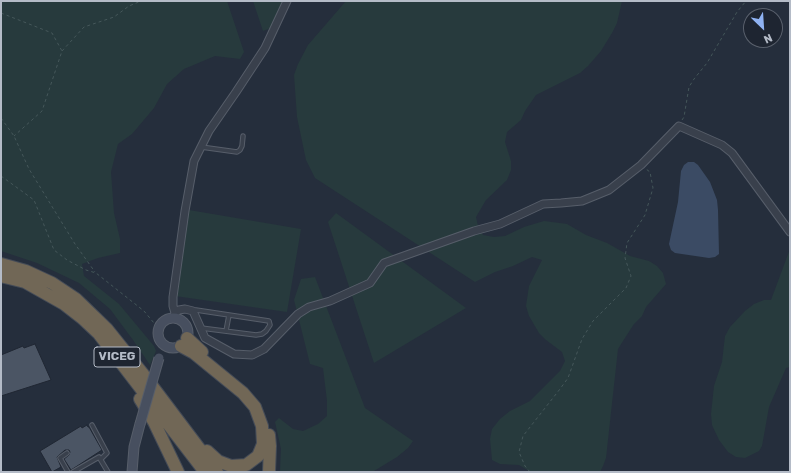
<!DOCTYPE html>
<style>
body{margin:0}
#map{position:relative;width:791px;height:473px;overflow:hidden;background:#252e3c;font-family:Rubik,sans-serif}
canvas{display:block}
.frame{position:absolute;inset:0;border:2px solid #b4bbc7;pointer-events:none}
.north{position:absolute;left:743px;top:8px;width:40px;height:40px;box-sizing:border-box;background:#1e2531;border:1px solid #5a616d;border-radius:50%;rotate:155deg;font-size:11px;font-weight:700;line-height:16px;text-align:center;color:#b4bbc7}
.north::after{content:'';display:block;margin:auto;width:14px;height:18px;background:#8fb2f2;clip-path:polygon(50% 0,100% 100%,50% 72%,0 100%)}
</style>
<div id="map">
<canvas width="791" height="473"></canvas>
<div class="frame"></div>
<div class="north">N</div>
</div>
<script>
const g = document.querySelector('canvas').getContext('2d');
g.lineJoin = 'round';
function fillPath(path, color) { g.fillStyle = color; g.fill(path, 'evenodd'); }
const toPath = rows => new Path2D(rows.map(r => 'M' + r).join(''));
function strokePath(path, color, width, dash) { g.strokeStyle = color; g.lineWidth = width; g.lineCap = dash ? 'butt' : 'round'; g.setLineDash(dash || []); g.stroke(path); }
function label(font, color, halo, rows, align = 'center') {
  g.font = font + ' Rubik,sans-serif'; g.lineWidth = 4; g.setLineDash([]); g.textBaseline = 'middle'; g.strokeStyle = halo; g.fillStyle = color; for (const [text, x, y, turn = 0] of rows) {
    g.save(); g.translate(x, y); g.rotate((+turn || 0) * Math.PI / 180); g.textAlign = isNaN(turn) ? turn : align; if (halo) g.strokeText(text, 0, 0); g.fillText(text, 0, 0); g.restore();
  }
}
fillPath(toPath([
 [1,1,227,1,244,52,240,59,215,56,184,69,167,84,154,108,132,134,118,144,111,172,114,213,120,239,120,253,98,258,82,264,84,276,119,304,154,346,156,351,150,365,133,340,110,309,79,283,37,263,1,251],
 [253,1,283,1,271,28,263,31],
 [346,1,622,1,617,23,612,33,601,51,588,66,580,73,536,95,525,111,521,120,507,132,505,142,511,161,511,170,507,180,486,200,476,217,478,226,483,235,494,237,505,236,524,227,544,221,567,224,586,235,607,243,630,256,649,261,657,266,663,273,666,284,646,307,642,316,634,324,623,341,618,349,606,458,603,466,600,472,531,472,519,465,500,464,492,460,490,439,492,429,500,419,510,411,530,401,560,371,565,361,562,352,546,340,539,333,529,316,526,306,529,286,542,260,532,257,513,266,495,272,475,282,315,178,306,160,297,117,294,75,298,64,308,45],
 [189,210,301,229,287,312,175,296],
 [336,213,466,308,374,363,328,222],
 [790,249,790,367,786,368,769,407,762,446,759,451,745,458,736,457,728,452,719,440,712,425,711,414,714,386,722,362,725,336,730,327,745,311,754,304,764,300,771,300],
 [315,277,365,408,413,441,408,448,397,457,374,471,280,472,281,449,275,422,279,418,293,429,303,431,318,424,327,416,327,401,323,368,310,364,294,300,301,279]
]), '#273a3d');
fillPath(toPath([
 [688,162,694,162,698,165,710,182,717,200,718,210,719,254,715,257,709,258,675,253,671,250,669,244,678,202,681,171,684,165]
]), '#3b4b64');
const building = toPath([
 [35,344,51,380,1,396,1,355,23,346,24,348,35,344],
 [87,425,88,427,89,427,102,450,71,470,64,459,69,455,70,452,69,450,65,450,57,457,61,467,52,472,40,451,81,426,82,428,87,425]
]);
fillPath(building, '#4b5564');
strokePath(building, '#202733', 1);
const lane = toPath([
 [201,147,237,152,240,150,242,146,243,136],
 [193,311,196,310,269,321,270,325,266,331,262,334,256,335,201,328],
 [226,331,229,315],
 [92,425,107,453,101,459],
 [67,453,60,458,68,472],
 [73,472,99,457,108,472]
]);
const street = toPath([
 [175,313,173,306,173,297,185,211,194,161,209,131,236,92,265,48,287,1],
 [173,318,175,313,179,310,185,309,193,311,205,338,234,354,252,355,264,349,298,314,309,307,330,301,370,283,384,263,474,231,500,224,543,204,561,203,582,201,609,190,641,165,679,126,722,145,732,153,790,232]
]);
const secondary = toPath([
 '158 333a15 15 0 1 1 30 0a15 15 0 1 1-30 0Z',
 [132,472,134,447,140,424]
]);
const highway = toPath([
 [1,264,26,271,52,283,76,299,107,329,143,374,217,472],
 [1,276,25,282,64,304,82,318,99,334,205,472],
 [187,338,202,352],
 [181,346,194,353,243,393,255,407,262,426,263,444,258,456,246,465,231,466,218,461,207,451],
 [140,399,154,422,178,472],
 [269,435,270,446,269,472]
]);
strokePath(lane, '#575e6a', 5.5);
strokePath(street, '#575e6a', 9);
strokePath(secondary, '#575e6a', 11);
strokePath(highway, '#444b57', 14);
strokePath(toPath([
 [1,13,52,33,62,51,42,111,14,136],
 [62,51,84,27,114,17,129,6,141,1],
 [1,118,14,136,29,169,75,244,95,272],
 [682,120,684,117,689,87,694,79,707,63,737,12,746,1],
 [1,176,34,200,54,250,67,260,86,270,96,273,144,311,159,329],
 [530,472,525,466,519,452,523,436,560,389,568,378,582,339,593,321,626,288,631,276,625,258,627,243,645,215,653,188,650,172,646,169]
]), '#45575a', 1, [3, 3]);
strokePath(lane, '#39404c', 3.5);
strokePath(street, '#39404c', 7);
strokePath(secondary, '#474f5f', 9);
strokePath(highway, '#716756', 12);
const secondaryBridge = toPath([
 [140,424,159,358]
]);
strokePath(secondaryBridge, '#575e6a', 11, []);
strokePath(secondaryBridge, '#474f5f', 9);
for (const [x, y, w] of [
 [117,357,46]
]) { const box = new Path2D(); box.roundRect(x - w / 2, y - 10, w, 20, 3); g.fillStyle = '#1e2531'; g.fill(box); strokePath(box, '#b4bbc7', 1); }
label('bold 12px', '#b4bbc7', null, [
 ["VICEG",117,357]
]);
</script>
